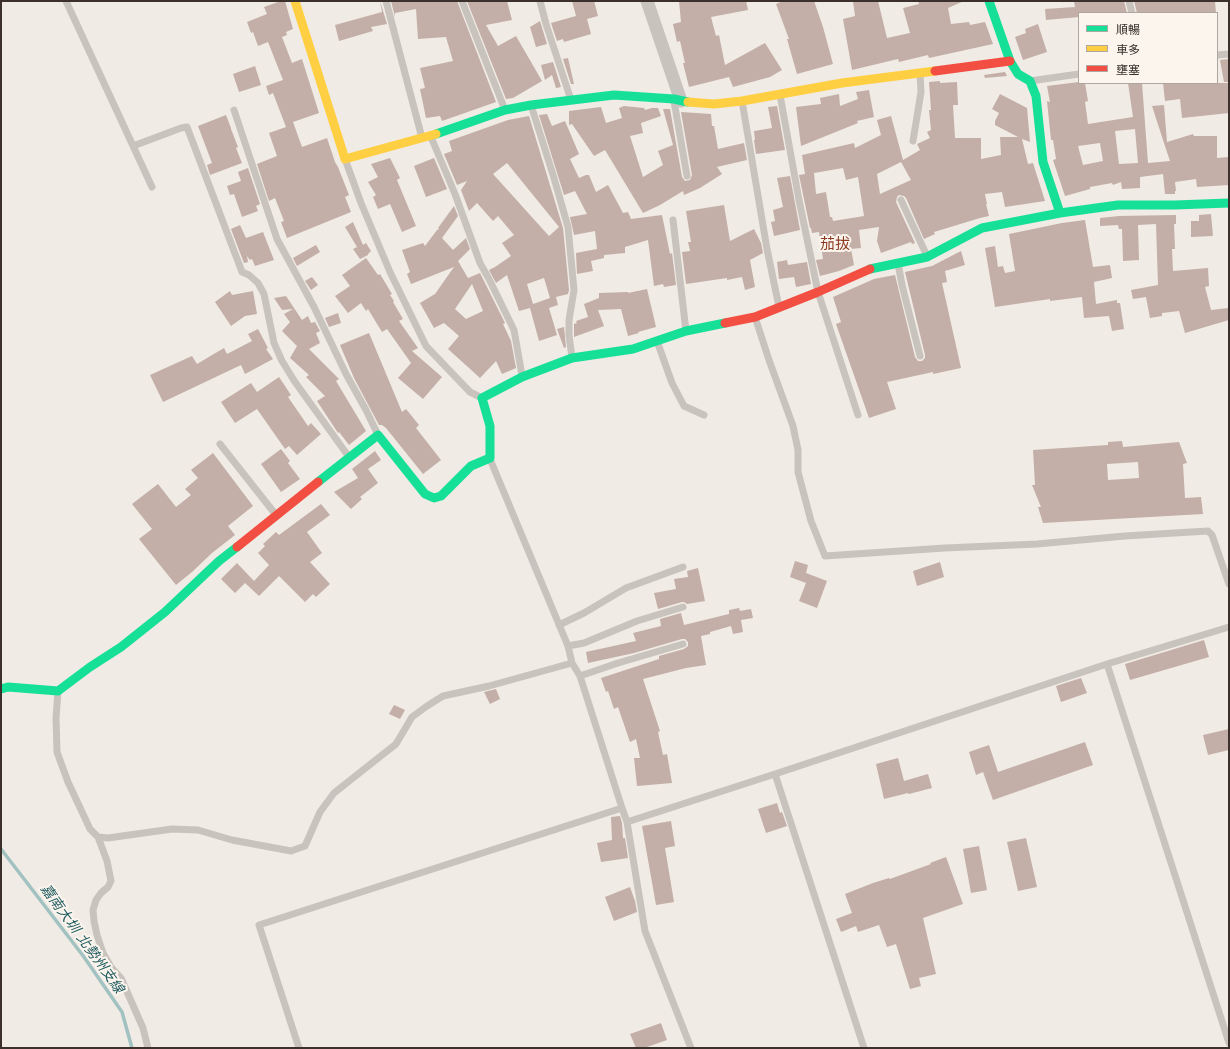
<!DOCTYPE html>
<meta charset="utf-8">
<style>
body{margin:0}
#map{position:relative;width:1230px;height:1049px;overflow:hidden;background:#f0ebe5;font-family:"Work Sans","Noto Sans TC",sans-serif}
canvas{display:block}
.frame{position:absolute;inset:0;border:2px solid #3b302b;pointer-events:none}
.legend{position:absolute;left:1078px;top:12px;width:140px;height:72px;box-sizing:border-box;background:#fbf5ee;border:1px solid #aea6a0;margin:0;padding:5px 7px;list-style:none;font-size:12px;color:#3b302b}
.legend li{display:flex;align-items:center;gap:8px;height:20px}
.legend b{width:20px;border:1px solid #aea6a0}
</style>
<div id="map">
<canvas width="1230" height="1049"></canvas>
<div class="frame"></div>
<ul class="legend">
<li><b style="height:5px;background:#16e098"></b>順暢</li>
<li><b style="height:5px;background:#ffcf43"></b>車多</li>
<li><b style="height:5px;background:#f24e42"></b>壅塞</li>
</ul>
</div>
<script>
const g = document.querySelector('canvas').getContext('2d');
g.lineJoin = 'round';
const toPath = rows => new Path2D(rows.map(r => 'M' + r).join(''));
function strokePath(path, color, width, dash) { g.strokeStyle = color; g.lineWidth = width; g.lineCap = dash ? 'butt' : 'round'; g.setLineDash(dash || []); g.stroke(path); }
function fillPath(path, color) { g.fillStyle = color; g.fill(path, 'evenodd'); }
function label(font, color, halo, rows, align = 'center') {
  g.font = font + ' "Work Sans","Noto Sans TC",sans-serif'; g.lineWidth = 4; g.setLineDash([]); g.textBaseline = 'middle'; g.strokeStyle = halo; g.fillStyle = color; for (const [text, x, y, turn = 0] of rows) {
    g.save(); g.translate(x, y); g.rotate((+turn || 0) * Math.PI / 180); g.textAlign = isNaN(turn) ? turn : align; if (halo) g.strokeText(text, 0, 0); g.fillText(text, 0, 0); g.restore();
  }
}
strokePath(toPath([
 [1,849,84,957,122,1012,132,1048]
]), '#a1c2c1', 3.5);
fillPath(toPath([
 [281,1,285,1,293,29,286,32,287,35,282,37,292,63,302,59,319,113,293,122,302,147,327,138,335,162,338,167,349,195,345,197,351,212,287,238,281,222,284,221,275,198,269,201,257,164,277,156,269,133,286,127,273,93,269,95,266,86,283,80,268,42,258,46,253,32,251,33,247,22,267,14,264,7],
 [380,1,387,24,371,27,373,31,339,41,335,25,382,12],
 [391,1,457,1,496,102,442,121,440,116,426,118,420,89,425,88,420,68,453,61,446,37,418,39,416,9,395,13,395,17],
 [467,1,507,1,512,20,486,25,498,46,516,36,542,81,513,98,506,99],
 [572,1,594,1,598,16,587,19,591,34,564,42,563,39,557,41,551,23,576,16],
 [679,1,746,1,748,10,711,17,716,36,719,35,725,65,765,43,782,70,770,77,733,87,729,77,689,87,683,63,685,63,680,41,677,42,673,24,681,22],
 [783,1,814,1,823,27,833,64,797,74,787,39,789,39,776,4],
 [853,1,878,1,887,38,910,33,903,8,919,4,918,1,964,1,948,8,951,24,969,22,970,25,985,22,993,44,929,58,928,55,899,62,898,59,852,70,843,19,855,16],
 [1074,1,1124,1,1127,13,1079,13,1079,17,1046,20,1045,9,1075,7],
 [1134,1,1215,1,1216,13,1137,13],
 [540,21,547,44,536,47,530,27],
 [1038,24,1047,52,1023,60,1015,37,1026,33,1025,29],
 [568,58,574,84,571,84,563,59],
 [1229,59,1229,82,1224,82,1220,60],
 [553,62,561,87,556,88,552,75,545,80,541,65],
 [255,66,261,85,239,92,233,74],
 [1005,72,1007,76,985,78,984,75],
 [940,81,940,83,957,82,958,105,953,105,955,138,981,138,981,159,1001,155,1000,137,1018,137,995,125,995,121,999,113,992,109,1000,94,1027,108,1030,142,1022,139,1028,164,1033,163,1045,201,1005,207,1002,192,985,194,987,204,986,204,989,216,980,218,934,232,935,234,924,239,906,198,904,196,899,195,897,197,896,202,915,243,912,244,911,242,881,253,877,241,879,227,859,230,861,248,851,249,854,265,839,271,820,276,816,260,823,259,819,232,812,233,811,228,810,228,799,175,805,174,802,155,854,143,855,148,881,135,877,120,891,116,903,160,920,150,917,144,930,138,927,132,931,130,929,110,931,110,929,82],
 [901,162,911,180,880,194,877,174],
 [843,168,846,180,858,177,864,216,833,221,832,217,830,217,826,192,816,194,814,173],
 [1079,82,1079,83,1085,83,1088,101,1085,102,1088,124,1133,117,1128,83,1142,83,1148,163,1170,161,1164,143,1193,134,1194,136,1217,136,1217,158,1229,157,1229,185,1197,187,1196,179,1175,182,1176,191,1175,191,1175,194,1165,194,1163,174,1140,177,1140,188,1122,189,1121,182,1113,185,1112,183,1090,187,1090,189,1065,196,1053,160,1056,159,1053,140,1051,140,1047,101,1050,102,1047,86],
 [1135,129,1138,163,1119,164,1115,131],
 [1100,143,1103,161,1083,165,1078,146],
 [1163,83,1190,83,1190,84,1199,83,1229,83,1229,113,1182,118,1180,99,1165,101],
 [869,90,874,117,857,121,858,123,801,146,796,107,821,104,820,98,839,94,840,106,858,99,856,92],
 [1164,105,1167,142,1164,143,1152,106],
 [624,106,644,108,645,110,652,108,658,108,661,116,641,123,643,133,630,136,643,177,663,165,658,151,673,145,663,109,670,109,682,177,685,181,690,180,692,175,681,112,711,114,712,126,714,126,718,149,744,143,747,160,717,167,722,174,700,188,684,195,683,191,660,205,643,213,605,150,594,156,572,124,569,125,569,111,601,107,606,123,622,118,619,108],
 [777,106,785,150,756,154,754,140,755,140,754,131,772,128,768,107],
 [547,114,552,126,565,121,579,154,570,159,579,178,586,175,589,175,596,192,608,185,623,213,628,212,631,219,662,215,670,254,672,253,676,285,664,287,663,284,654,286,648,240,625,247,625,253,604,255,604,258,591,261,593,271,577,274,576,253,597,249,595,231,574,235,570,217,587,214,575,191,564,195,539,115],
 [226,115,231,128,231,129,238,147,236,148,242,163,210,175,207,165,212,163,198,126],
 [529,116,563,228,569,290,568,294,556,297,558,305,549,308,557,335,539,341,530,308,519,311,507,275,496,283,489,270,495,267,511,256,502,243,514,235,498,216,493,221,477,203,469,211,461,190,467,181,457,185,444,154,452,151,449,141,508,120],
 [507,163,559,227,549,236,493,174],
 [544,278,550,298,533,304,527,284],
 [390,158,400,178,397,180,416,226,402,232,390,204,378,209,373,197,376,195,368,182,378,177,371,164],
 [434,158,447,189,426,197,414,166],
 [248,168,260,204,256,206,258,211,242,217,234,194,230,195,227,186,241,181,238,172],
 [790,176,800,230,774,236,771,222,775,221,773,210,783,207,777,178],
 [724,205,730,241,754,229,761,243,763,253,750,260,755,287,745,290,742,277,727,280,727,278,686,284,682,252,690,251,688,242,691,242,686,211],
 [454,206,458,216,442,238,453,250,466,238,470,249,458,261,468,278,480,273,505,323,503,324,511,341,516,368,502,374,496,361,480,378,448,349,459,336,444,323,434,328,420,303,435,294,454,267,411,284,407,274,410,272,402,250,423,243,425,246,437,230,439,229,438,228],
 [472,284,483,311,466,319,455,309],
 [1211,214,1213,236,1191,237,1191,221,1199,221,1199,215],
 [1176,215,1176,224,1174,224,1175,249,1172,249,1173,271,1208,268,1209,286,1205,287,1211,310,1229,308,1229,320,1185,333,1179,311,1162,313,1162,316,1150,318,1146,297,1133,299,1131,290,1158,285,1156,224,1138,225,1139,260,1123,261,1122,229,1119,229,1118,225,1100,226,1100,218,1119,216],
 [1085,220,1093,267,1110,265,1112,278,1094,282,1096,304,1117,300,1117,303,1120,303,1124,329,1112,331,1109,316,1084,318,1082,297,1050,301,1050,299,995,307,985,248,995,246,998,267,1003,266,1005,273,1015,271,1009,234,1062,223],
 [353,222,363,245,366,243,371,251,368,254,368,255,360,259,353,249,357,247,345,227],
 [240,225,246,238,263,232,274,260,255,266,252,259,250,260,247,256,248,262,244,263,231,229],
 [316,245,320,252,297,266,293,258],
 [961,251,965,265,945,271,947,282,942,283,961,368,933,374,933,372,887,382,896,409,869,418,836,324,841,322,833,297,874,279,895,275,915,357,918,361,922,361,925,358,925,355,905,272,932,266],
 [366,258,378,275,380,274,392,294,390,295,394,301,393,302,403,319,399,321,418,348,412,351,442,377,423,399,398,378,411,363,387,329,382,332,368,309,366,311,361,303,348,313,335,296,350,286,342,275],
 [787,260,788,265,807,262,811,284,796,287,794,277,779,279,777,262],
 [312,277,318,285,311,290,305,281],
 [647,289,656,327,638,332,639,333,628,336,621,309,598,310,604,326,574,337,574,324,577,323,576,321,588,317,584,304,599,298,599,293,628,292,628,293],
 [230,291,232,295,253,291,257,314,245,316,231,326,215,302],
 [286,296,302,320,308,316,311,323,315,322,320,331,316,333,320,343,309,349,339,379,336,381,366,431,349,445,339,432,338,433,317,401,325,396,306,377,309,375,290,358,297,346,282,331,290,322,284,314,293,309,282,310,274,298],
 [338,313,341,323,329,327,325,318],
 [564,327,566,347,564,348,557,329],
 [258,329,268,348,266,349,273,359,245,374,241,365,163,402,150,375,192,356,197,364,224,348,227,354,252,341,248,334],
 [369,333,402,412,406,409,419,425,416,428,441,460,423,474,386,428,382,425,379,425,354,378,340,345],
 [279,377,291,395,288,397,308,426,311,423,321,434,297,455,289,446,285,449,257,409,235,423,221,402,251,383,257,392],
 [1122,441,1123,447,1179,442,1187,463,1183,464,1185,498,1201,497,1203,514,1043,523,1038,507,1041,507,1032,485,1035,485,1033,450,1108,445,1108,442],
 [1138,462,1139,478,1108,480,1107,464],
 [281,449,290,461,288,463,300,479,281,492,261,464],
 [375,451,381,460,368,469,378,483,360,497,362,499,351,509,334,492,358,478,352,469],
 [213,453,253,506,228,526,235,535,212,553,192,572,176,585,139,539,152,529,132,504,158,484,176,507,191,495,185,489,198,478,191,470],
 [321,504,330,515,307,532,322,553,310,562,330,584,316,597,313,594,305,602,279,576,259,596,245,583,235,593,221,579,237,563,254,581,269,565,258,553,265,546,263,544,276,532,279,535],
 [795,561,808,565,806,573,827,581,817,608,799,601,806,583,790,577],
 [940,562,944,577,917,586,913,571],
 [698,568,705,601,687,604,684,602,682,602,658,609,654,593,676,589,674,579,688,577,687,571],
 [739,608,740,611,751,609,753,618,741,620,743,632,733,634,731,626,710,632,710,634,701,636,706,665,686,668,643,679,660,731,658,732,663,755,667,754,672,783,637,786,634,758,640,758,636,739,630,742,618,707,614,709,608,691,606,692,601,678,659,659,659,656,684,649,688,646,688,642,685,639,682,639,634,653,588,663,586,652,636,641,633,633,661,626,660,619,681,613,684,625,729,614,729,610],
 [1204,640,1209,657,1130,680,1125,664],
 [1081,678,1087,693,1061,702,1056,686],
 [496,689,500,699,490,704,484,692],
 [394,705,405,710,400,719,389,714],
 [1229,729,1229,750,1208,755,1203,735],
 [1085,742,1093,765,993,800,983,772,976,775,969,752,989,745,998,772],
 [898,758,904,781,928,774,932,788,909,794,908,793,884,799,876,764],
 [777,803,780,813,782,812,787,826,766,833,758,809],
 [620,816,622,823,623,838,625,838,628,858,601,862,597,843,612,840,611,817],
 [671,821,675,846,665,848,674,902,656,905,642,826],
 [1026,838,1037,887,1018,891,1007,842],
 [979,846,987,890,971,893,963,849],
 [946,857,963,904,923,918,936,974,919,978,921,986,910,989,896,944,887,947,879,925,858,932,856,926,841,932,836,919,852,913,845,894,873,883,889,878,890,879,931,864,930,863],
 [630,887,635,901,637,912,614,921,605,897],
 [661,1023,667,1040,644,1048,636,1048,630,1034]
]), '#c3afa7');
strokePath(toPath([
 [66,1,152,187],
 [386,1,422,138],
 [462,1,505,110],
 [540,1,546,24,571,100],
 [1129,1,1132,13],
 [1217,55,1229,54],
 [1030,81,1079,74],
 [780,95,799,200,818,292,858,415],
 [674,101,687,176],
 [742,101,767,249,779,307],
 [531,105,554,178,568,227,574,290,569,320,569,335,572,358],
 [234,110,277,239,314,307,346,374,366,410,378,435],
 [431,137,455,194,480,263,489,279,514,330,520,364,522,376],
 [913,141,921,92,920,73],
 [133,146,181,128,187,127,242,272,249,275,258,283,264,294,274,343,282,361,295,382,349,457],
 [345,159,361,203,390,272,426,346,470,392,482,398],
 [901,200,927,256],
 [673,220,686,331],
 [898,263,902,285,920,356],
 [755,317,769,360,793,426,798,450,798,472,811,521,825,556,945,548,1037,544,1125,536,1208,531,1212,535,1229,584],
 [657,341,672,383,684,406,704,415],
 [220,444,276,515],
 [490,459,568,646,572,663,580,676,622,808,627,822,645,931,691,1048],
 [559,625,584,613,626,588,683,567],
 [568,646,584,643,637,621,683,607],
 [1107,664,1229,1043],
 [580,676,618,663,683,644],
 [58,691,56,718,57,752,68,782,90,829,98,837,108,838,172,829,198,830,232,840,291,851,305,846,320,812,334,793,396,744,412,717,427,706,443,696,489,686,572,663],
 [775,774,864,1048],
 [627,822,775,774,1107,664,1229,627],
 [98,837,107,861,111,881,108,887,101,893,96,900,93,910,94,921,97,935,103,953,111,967,121,978,143,1028,148,1048],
 [299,1048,259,925,622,808]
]), '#c9c3be', 7);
strokePath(toPath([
 [647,1,681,101]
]), '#c9c3be', 13);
strokePath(toPath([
 [989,1,1010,61,1018,74,1030,81,1036,96,1043,162,1060,213],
 [436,134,505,110,531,105,614,95,674,99,688,102],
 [870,269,927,257,982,228,1060,213,1118,205,1175,205,1229,203],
 [318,482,378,435,425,494,434,498,441,496,471,466,490,458,490,426,482,398,522,377,572,358,633,349,686,331,725,323],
 [1,689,8,687,58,691,90,667,121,647,165,612,219,561,237,547]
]), '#16e098', 9);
strokePath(toPath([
 [295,1,345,159,436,134],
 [688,102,714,104,742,101,842,83,935,71]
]), '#ffcf43', 9);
strokePath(toPath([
 [935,71,1010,61],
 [725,323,755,317,818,292,870,269],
 [237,547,318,482]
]), '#f24e42', 9);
label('italic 14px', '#1f5a5e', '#fbf5ee', [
 ["嘉南大圳 北勢州支線",82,939,54]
]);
label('15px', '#8c3b22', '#fbf5ee', [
 ["茄拔",835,245]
]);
</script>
